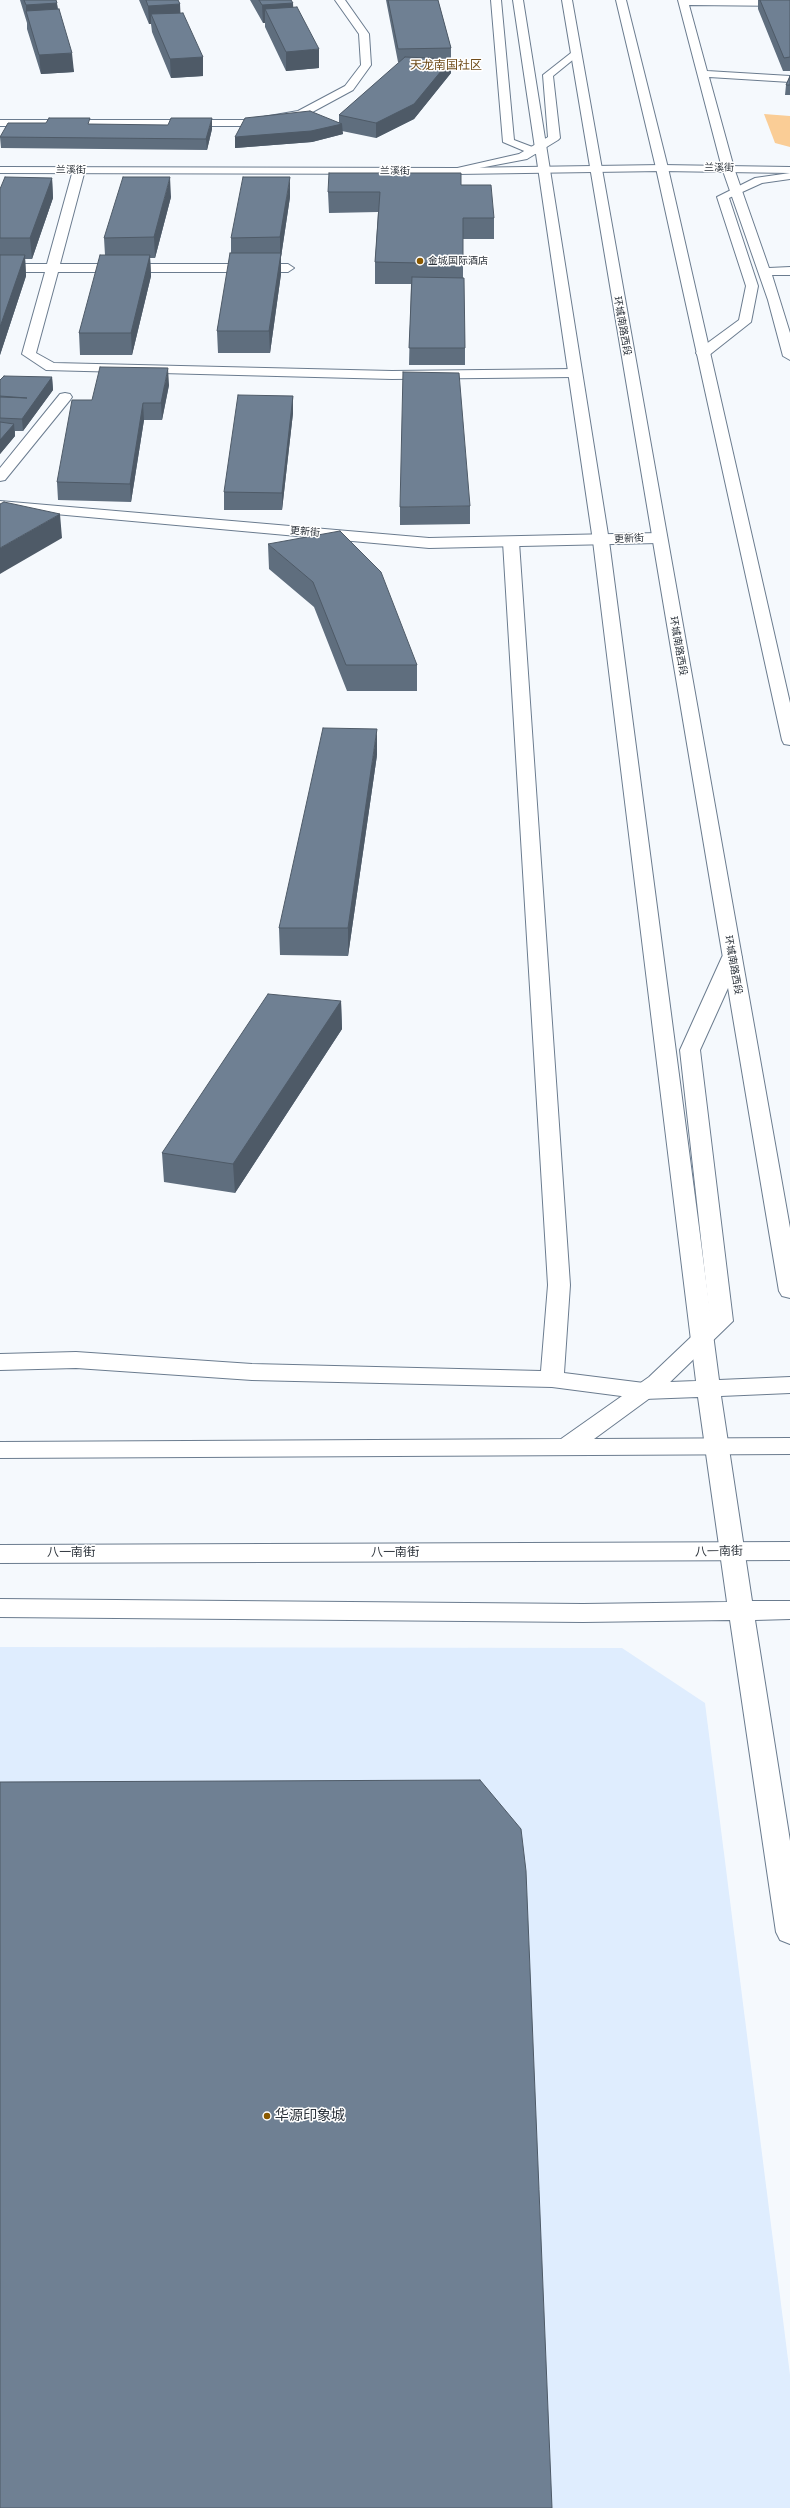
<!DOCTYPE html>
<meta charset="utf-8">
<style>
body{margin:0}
canvas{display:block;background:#f5f9fd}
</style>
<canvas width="790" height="2508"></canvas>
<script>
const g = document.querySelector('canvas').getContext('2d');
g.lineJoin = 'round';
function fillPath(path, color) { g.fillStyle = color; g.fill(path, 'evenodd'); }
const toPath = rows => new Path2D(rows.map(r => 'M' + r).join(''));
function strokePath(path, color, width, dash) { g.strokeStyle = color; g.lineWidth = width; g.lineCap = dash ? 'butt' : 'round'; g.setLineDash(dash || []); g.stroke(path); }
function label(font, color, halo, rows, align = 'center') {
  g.font = font + ' Arial,"Noto Sans SC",sans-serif'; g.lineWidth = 3; g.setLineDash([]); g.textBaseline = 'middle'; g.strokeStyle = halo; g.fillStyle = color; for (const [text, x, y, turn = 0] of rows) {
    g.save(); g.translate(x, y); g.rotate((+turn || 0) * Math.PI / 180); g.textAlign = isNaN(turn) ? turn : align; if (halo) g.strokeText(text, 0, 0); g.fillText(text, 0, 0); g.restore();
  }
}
fillPath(toPath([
 [0,1647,622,1648,705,1703,790,2375,790,2508,0,2508]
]), '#dfedfe');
fillPath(toPath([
 [764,114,790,116,790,147,775,143]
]), '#facd96');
const service = toPath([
 [491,0,501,0,514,140,535,148,513,0,523,0,609,541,719,1380,790,1377,790,1393,721,1396,752,1601,790,1601,790,1619,755,1620,790,1841,790,1944,780,1940,776,1932,730,1620,583,1622,0,1617,0,1599,583,1604,727,1602,698,1397,644,1399,552,1387,252,1380,76,1368,0,1370,0,1354,76,1352,252,1364,541,1371,548,1285,503,542,511,537,519,542,570,1285,564,1373,644,1383,696,1381,593,541,536,154,529,153,503,142,491,0],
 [678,0,790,0,790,6,689,5,707,71,790,76,790,82,709,77,734,168,769,268,790,267,790,275,772,275,790,333,790,360,783,356,768,300,722,168,678,0],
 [65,393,70,394,72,397,70,400,5,480,0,481,0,468,60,394,65,393]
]);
const minor = toPath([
 [335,0,345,0,369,34,371,65,353,90,305,116,246,126,0,126,0,120,246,120,298,111,345,86,361,65,359,34,335,0],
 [79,167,85,170,60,264,288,264,294,268,288,272,58,272,36,353,54,363,392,371,574,369,581,373,574,377,392,379,46,370,22,354,45,272,0,272,0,264,47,264,73,170,79,167],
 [0,501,429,538,659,533,667,538,659,543,429,548,0,509,0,501]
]);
const tertiary = toPath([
 [662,165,790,167,790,173,662,171,457,174,0,173,0,167,457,168,662,165]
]);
const secondary = toPath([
 [576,49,580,50,580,54,553,76,560,138,558,140,527,159,453,173,453,169,519,154,548,137,543,75,576,49],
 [790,173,790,179,762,183,729,198,758,286,751,322,708,356,698,356,696,353,698,350,739,320,746,286,717,197,755,178,790,173],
 [732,951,739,953,742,957,700,1050,733,1321,665,1387,594,1439,790,1438,790,1454,0,1458,0,1442,561,1439,649,1377,710,1319,680,1050,722,957,725,953,732,951],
 [790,1542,790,1560,0,1563,0,1545,790,1542]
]);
const primary = toPath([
 [562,0,572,0,790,1228,790,1298,782,1296,779,1291,562,0],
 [616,0,626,0,668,168,790,703,790,745,784,744,782,740,656,168,616,0]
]);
strokePath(service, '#6b7c8f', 2);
strokePath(minor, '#6b7c8f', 2);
strokePath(tertiary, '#6b7c8f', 2);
strokePath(secondary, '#6b7c8f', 2);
strokePath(primary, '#6b7c8f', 2);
fillPath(service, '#fff');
fillPath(minor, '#fff');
fillPath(tertiary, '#fff');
fillPath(secondary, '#fff');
fillPath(primary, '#fff');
fillPath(toPath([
 [20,0,56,0,58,9,74,72,41,74,27,29,27,23],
 [139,0,178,0,180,4,180,13,203,57,203,76,171,78,152,32,151,24,149,24],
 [250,0,291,0,293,7,319,68,286,71,265,27,265,23,263,23],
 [386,0,438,0,451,48,451,73,414,119,376,138,342,131,343,134,312,142,235,148,235,137,339,122,339,115,400,62,398,62],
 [758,0,790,0,790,71,783,71,758,9],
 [790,76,790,95,785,95,786,85],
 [90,124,212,129,207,150,1,148,0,137],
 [52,178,53,198,32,259,25,259,26,276,0,355,0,189],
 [461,185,494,218,494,239,463,239,463,278,465,348,465,365,409,365,411,284,375,284,375,262,378,212,329,213,328,192],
 [171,197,155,258,150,258,151,276,132,355,80,355,79,333,105,255,104,238],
 [290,197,281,257,281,274,270,353,218,353,217,331,231,253,231,238],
 [52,377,53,390,23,431,15,431,15,436,0,454,0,380],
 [169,385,162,420,144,420,131,502,58,500,57,482,92,400],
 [293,396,293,413,282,510,224,510,224,492],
 [470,506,470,524,400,525,400,507],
 [268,544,417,665,417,691,347,691,314,607,269,569],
 [377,755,348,956,280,955,279,928],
 [341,1001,342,1029,235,1193,164,1182,162,1153]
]), '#5f6e7e');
fillPath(toPath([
 [57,3,59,21,26,11,26,5],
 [293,3,294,21,265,9,265,23,263,23,262,5],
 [180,4,181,22,151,14,151,24,149,24,148,6],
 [319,49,319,68,286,71,286,52],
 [72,53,74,72,41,74,39,55],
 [203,57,203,76,171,78,170,59],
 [451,59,451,73,414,119,376,138,376,123],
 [212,118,212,129,207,150,206,139],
 [342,124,343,134,312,142,235,148,235,137],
 [170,177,171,197,155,258,154,237],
 [290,177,290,197,281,257,281,274,270,353,269,331,280,254,280,237],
 [52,178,53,198,32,259,30,238],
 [25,255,26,276,0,355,0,327],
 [150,255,151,276,132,355,131,333],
 [168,368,169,385,162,420,161,403],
 [52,377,53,390,23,431,22,419],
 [293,396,293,413,282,510,282,493],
 [143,403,144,420,131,502,130,484],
 [14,424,15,436,0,454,0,440],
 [60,514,62,538,5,571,0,574,0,548],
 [377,729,377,755,348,956,348,928],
 [341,1001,342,1029,235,1193,233,1164]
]), '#4e5a67');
const building = toPath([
 [24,0,56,0,57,3,26,5,24,0],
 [146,0,178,0,180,4,148,6,146,0],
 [259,0,291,0,293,3,262,5,259,0],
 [388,0,438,0,451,48,398,49,388,0],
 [760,0,790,0,790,57,784,58,760,0],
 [297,7,319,49,286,52,265,9,297,7],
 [59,9,72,53,39,55,26,11,59,9],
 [183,13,203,57,170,59,151,14,183,13],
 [405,57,451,59,414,104,376,123,339,115,405,57],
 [790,76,790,85,786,85,790,76],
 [310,111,342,124,311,131,235,137,245,118,310,111],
 [49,118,90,118,88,124,168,125,171,118,212,118,206,139,0,137,8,123,46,123,49,118],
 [329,173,461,173,461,185,491,185,494,218,463,218,463,264,375,262,380,192,328,192,329,173],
 [5,177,52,178,30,238,0,238,0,189,5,177],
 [123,177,170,177,154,237,104,238,123,177],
 [243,177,290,177,280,237,231,238,243,177],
 [230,253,281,253,269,331,217,331,230,253],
 [0,255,25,255,0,327,0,255],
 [100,255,150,255,131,333,79,333,100,255],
 [412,277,464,278,465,348,409,348,412,277],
 [100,367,168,368,161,403,143,403,130,484,57,482,72,400,92,400,100,367],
 [403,372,459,373,470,506,400,507,403,372],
 [4,376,52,377,22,419,0,418,0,397,27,398,0,396,0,380,4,376],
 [238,395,293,396,282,493,224,492,238,395],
 [0,422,14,424,0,440,0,422],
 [4,502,60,514,0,548,0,504,4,502],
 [340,531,381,572,417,665,346,665,313,582,268,544,340,531],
 [323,728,377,729,348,928,279,928,323,728],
 [268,994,341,1001,233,1164,162,1153,268,994],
 [480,1780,521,1829,526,1871,552,2508,0,2508,0,1782,480,1780]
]);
fillPath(building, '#6f8093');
strokePath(building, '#4e5a67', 1);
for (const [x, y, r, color] of [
 [420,261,4,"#8a5900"],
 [267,2116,4,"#8a5900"]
]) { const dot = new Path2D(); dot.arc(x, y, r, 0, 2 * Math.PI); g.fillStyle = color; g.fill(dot); strokePath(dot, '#fff', 1.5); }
label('10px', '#2c333b', '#fff', [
 ["兰溪街",719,168,1],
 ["兰溪街",71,170],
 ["兰溪街",395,171],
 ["环城南路西段",622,326,80],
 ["更新街",305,532,5],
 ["更新街",629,539,-3],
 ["环城南路西段",678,646,80],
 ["环城南路西段",733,965,80]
]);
label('10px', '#2c333b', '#fff', [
 ["金城国际酒店",428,261]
], 'left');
label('12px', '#704d1b', '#fff', [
 ["天龙南国社区",446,66]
]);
label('12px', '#2c333b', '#fff', [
 ["八一南街",719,1552,-1],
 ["八一南街",71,1553],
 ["八一南街",395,1553]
]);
label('14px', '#2c333b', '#fff', [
 ["华源印象城",275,2116]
], 'left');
</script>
